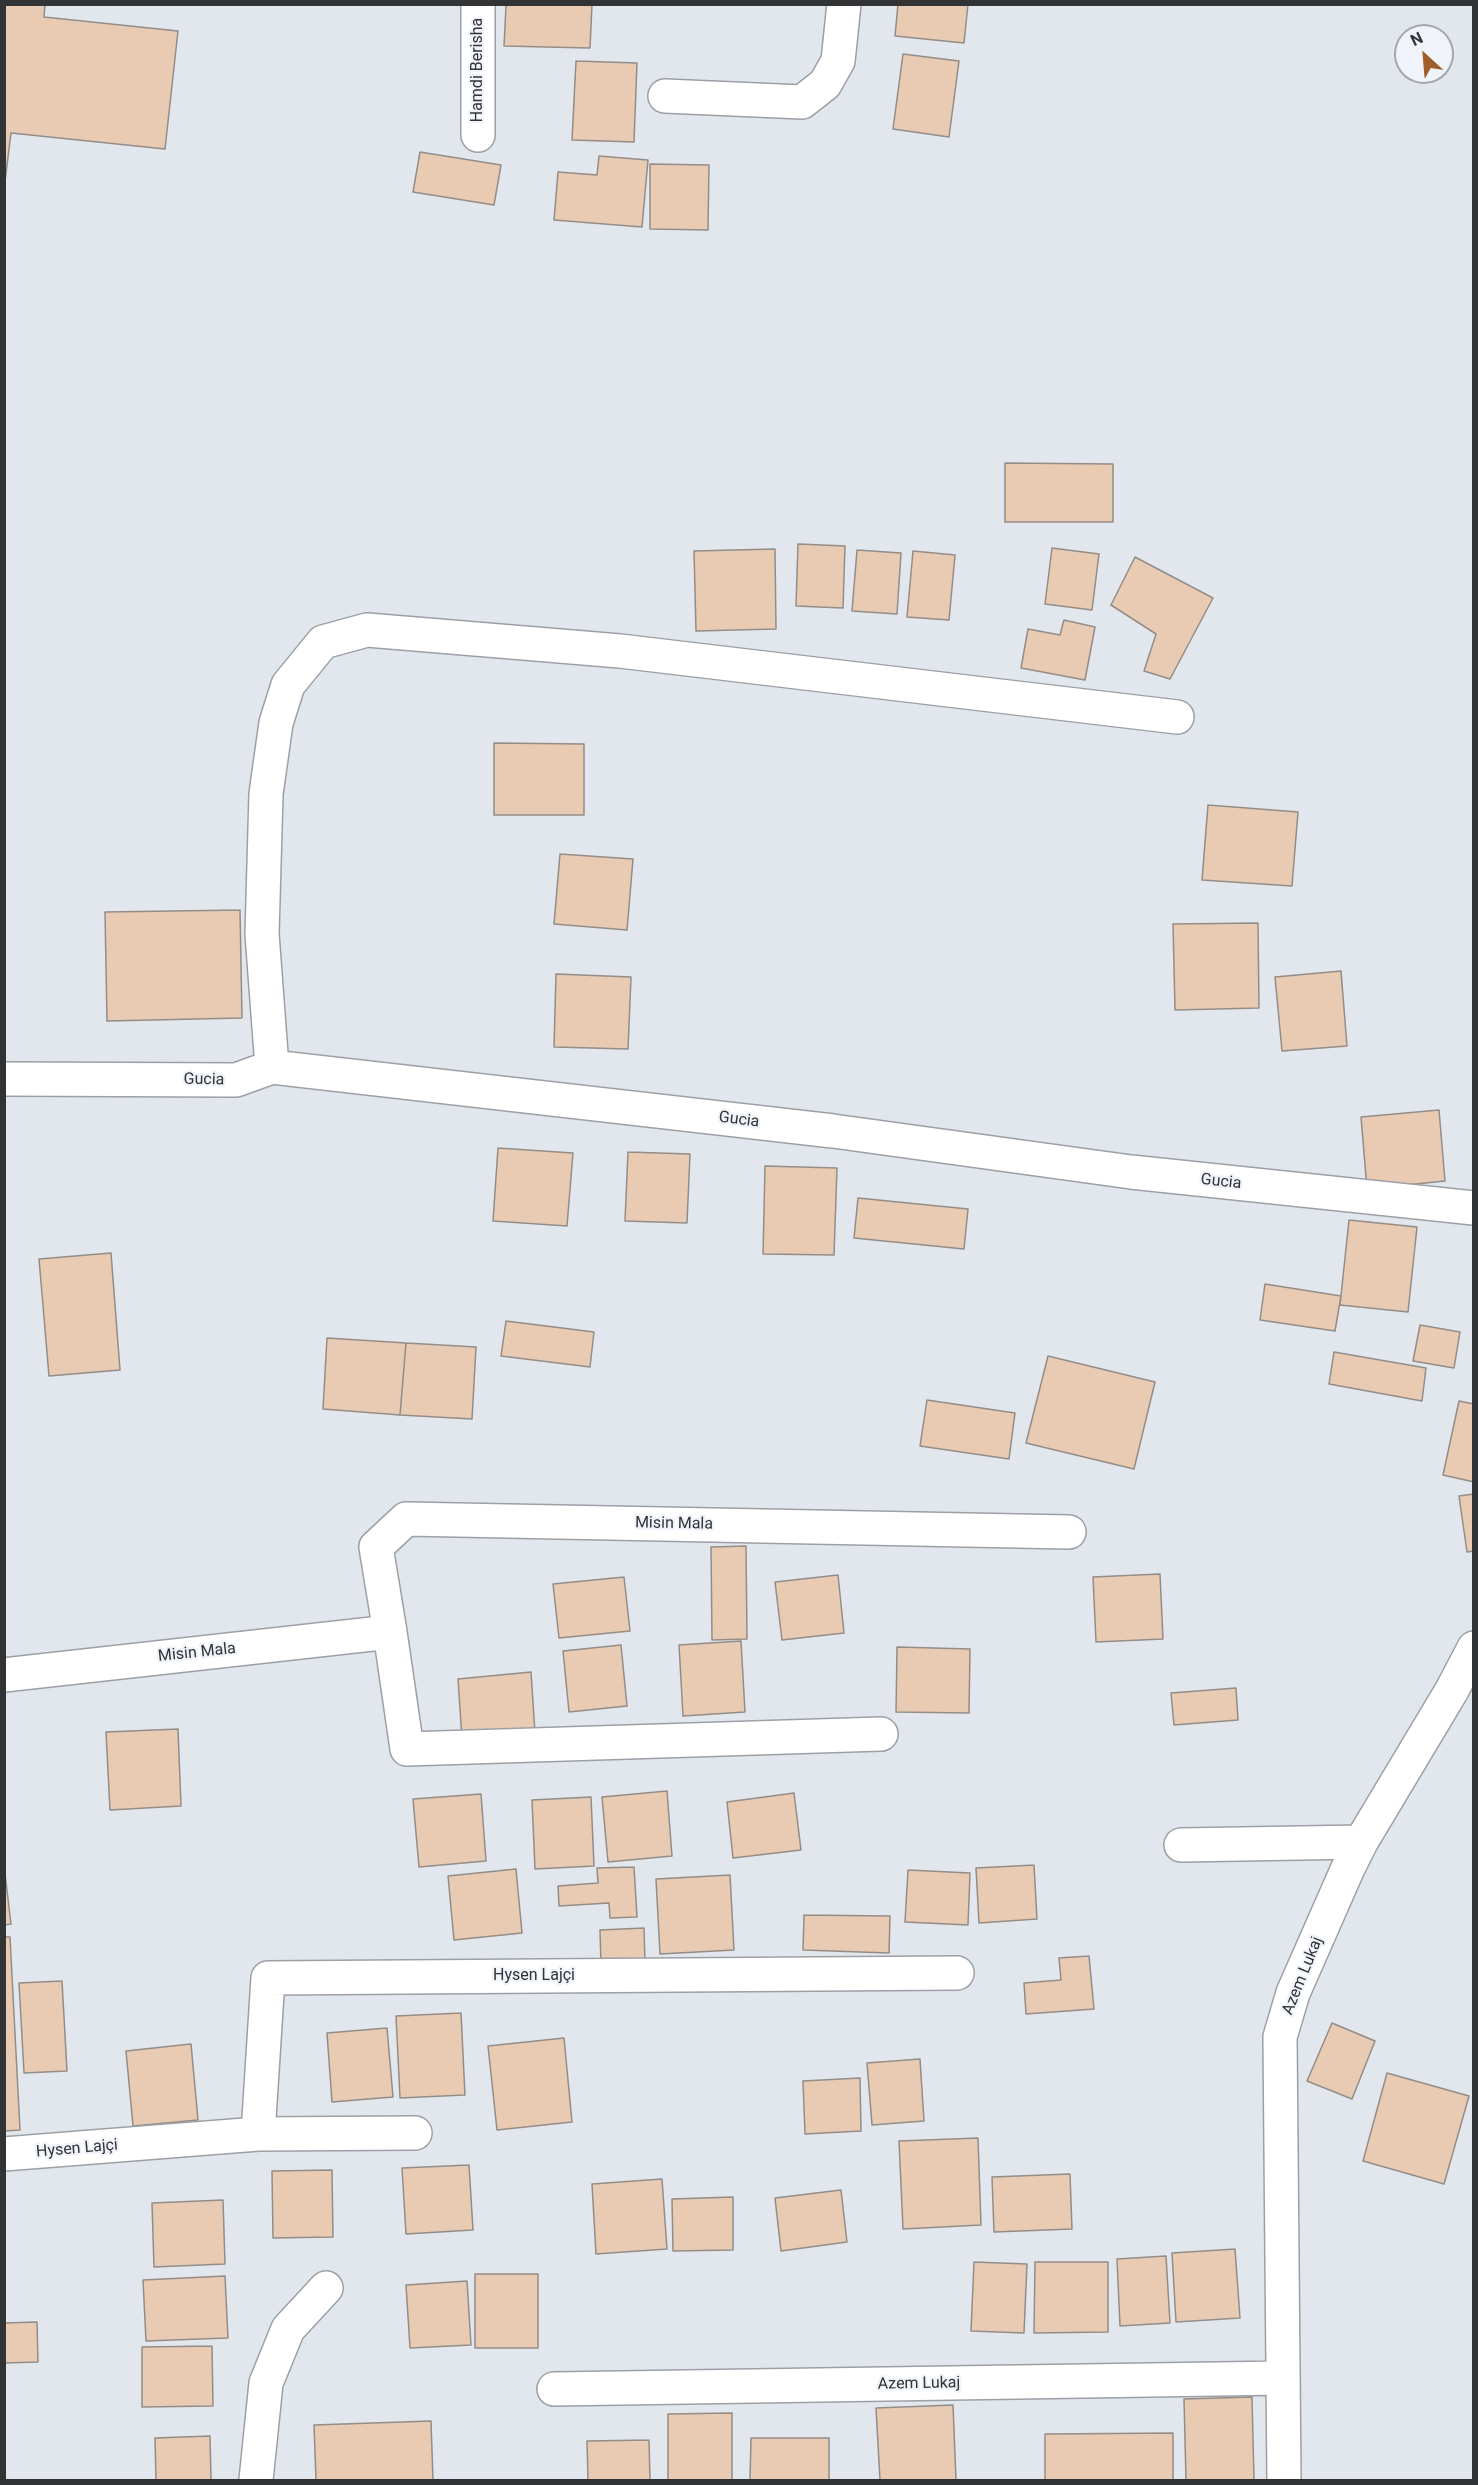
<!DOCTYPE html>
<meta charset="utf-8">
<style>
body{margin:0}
#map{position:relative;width:1478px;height:2485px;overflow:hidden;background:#e2e7ed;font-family:Roboto,sans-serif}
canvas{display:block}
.frame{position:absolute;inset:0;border:6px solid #313335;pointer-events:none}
.north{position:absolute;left:1394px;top:24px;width:60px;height:60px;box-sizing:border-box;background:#f0f4fa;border:2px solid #a4a7ab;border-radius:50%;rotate:334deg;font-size:16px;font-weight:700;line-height:24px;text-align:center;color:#313335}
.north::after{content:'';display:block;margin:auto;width:21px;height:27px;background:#9f5e2a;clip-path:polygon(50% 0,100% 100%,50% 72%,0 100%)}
</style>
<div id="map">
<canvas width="1478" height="2485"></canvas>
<div class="frame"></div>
<div class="north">N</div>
</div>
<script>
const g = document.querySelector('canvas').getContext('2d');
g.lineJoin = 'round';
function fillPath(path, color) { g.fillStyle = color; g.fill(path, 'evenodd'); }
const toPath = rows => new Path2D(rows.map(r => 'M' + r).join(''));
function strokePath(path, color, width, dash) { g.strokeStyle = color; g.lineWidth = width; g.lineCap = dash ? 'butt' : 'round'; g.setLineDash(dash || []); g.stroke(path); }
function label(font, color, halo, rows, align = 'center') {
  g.font = font + ' Roboto,sans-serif'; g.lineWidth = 4.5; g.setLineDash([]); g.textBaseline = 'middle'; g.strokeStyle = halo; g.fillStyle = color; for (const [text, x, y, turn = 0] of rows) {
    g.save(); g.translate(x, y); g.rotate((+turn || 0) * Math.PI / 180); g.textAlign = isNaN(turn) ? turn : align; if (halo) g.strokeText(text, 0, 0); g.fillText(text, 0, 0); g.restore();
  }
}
const building = toPath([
 [4,4,45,4,44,17,178,31,165,149,11,133,4,190,4,4],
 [512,4,592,4,590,48,504,46,506,6,512,4],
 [898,4,968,4,964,43,895,36,898,4],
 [903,54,959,61,949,137,893,129,903,54],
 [576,61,637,63,634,142,572,140,576,61],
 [420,152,501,165,494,205,413,192,420,152],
 [599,156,648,160,642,227,554,220,558,172,597,175,599,156],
 [650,164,709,165,708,230,650,229,650,164],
 [1005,463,1113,464,1113,522,1005,522,1005,463],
 [798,544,845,546,843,608,796,606,798,544],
 [1052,548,1099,554,1092,610,1045,604,1052,548],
 [775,549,776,629,696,631,694,551,775,549],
 [857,550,901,553,897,614,852,611,857,550],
 [913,551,955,555,949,620,907,617,913,551],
 [1135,557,1213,598,1170,679,1144,671,1156,634,1111,605,1135,557],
 [1064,620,1095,627,1085,680,1021,668,1028,629,1060,635,1064,620],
 [494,743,584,744,584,815,494,815,494,743],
 [1208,805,1298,812,1292,886,1202,880,1208,805],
 [560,854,633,859,627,930,554,924,560,854],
 [240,910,242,1018,107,1021,105,912,240,910],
 [1258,923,1259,1008,1175,1010,1173,924,1258,923],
 [1341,971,1347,1046,1282,1051,1275,977,1341,971],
 [556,974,631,977,628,1049,554,1047,556,974],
 [1439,1110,1445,1181,1367,1189,1361,1117,1439,1110],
 [498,1148,573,1153,567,1226,493,1221,498,1148],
 [628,1152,690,1154,687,1223,625,1221,628,1152],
 [765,1166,837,1168,834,1255,763,1254,765,1166],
 [858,1198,968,1209,964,1249,854,1238,858,1198],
 [1349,1220,1417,1227,1408,1312,1340,1305,1349,1220],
 [111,1253,120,1370,49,1376,39,1259,111,1253],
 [1265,1284,1341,1296,1335,1331,1260,1320,1265,1284],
 [506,1321,594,1332,590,1367,501,1356,506,1321],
 [1420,1325,1460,1332,1454,1368,1413,1361,1420,1325],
 [327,1338,406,1343,400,1415,323,1409,327,1338],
 [406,1343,476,1347,472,1419,400,1415,406,1343],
 [1334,1352,1426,1368,1422,1401,1329,1384,1334,1352],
 [1048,1356,1155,1382,1134,1469,1026,1443,1048,1356],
 [927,1400,1015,1413,1009,1459,920,1446,927,1400],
 [1459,1401,1474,1404,1474,1482,1443,1475,1459,1401],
 [1474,1494,1474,1551,1467,1552,1459,1496,1474,1494],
 [746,1546,747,1639,712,1640,711,1547,746,1546],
 [1160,1574,1163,1639,1096,1642,1093,1577,1160,1574],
 [838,1575,844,1633,782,1640,775,1582,838,1575],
 [624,1577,630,1631,559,1638,553,1584,624,1577],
 [741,1641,745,1712,683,1716,679,1645,741,1641],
 [621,1645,627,1706,569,1712,563,1651,621,1645],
 [897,1647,970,1649,969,1713,896,1712,897,1647],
 [531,1672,535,1733,462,1739,458,1679,531,1672],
 [1236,1688,1238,1720,1174,1725,1171,1693,1236,1688],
 [178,1729,181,1806,110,1810,106,1732,178,1729],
 [667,1791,672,1856,608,1862,602,1797,667,1791],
 [794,1793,801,1850,733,1858,727,1802,794,1793],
 [481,1794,486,1861,419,1867,413,1799,481,1794],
 [591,1797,594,1866,535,1869,532,1800,591,1797],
 [4,1865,11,1924,4,1925,4,1865],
 [1034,1865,1037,1919,979,1923,976,1868,1034,1865],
 [634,1867,637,1917,610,1918,609,1903,559,1906,558,1886,598,1883,597,1868,634,1867],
 [516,1869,522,1933,454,1940,448,1876,516,1869],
 [908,1870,970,1873,968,1925,905,1922,908,1870],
 [730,1875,734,1950,660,1954,656,1879,730,1875],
 [804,1915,890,1916,889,1953,803,1950,804,1915],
 [644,1928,645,1964,601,1966,600,1930,644,1928],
 [4,1937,10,1937,20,2130,4,2131,4,1937],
 [1089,1956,1094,2009,1026,2014,1024,1983,1061,1980,1059,1958,1089,1956],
 [62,1981,67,2071,24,2073,19,1983,62,1981],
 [461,2013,465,2095,400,2098,396,2016,461,2013],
 [1332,2023,1375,2041,1352,2099,1307,2081,1332,2023],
 [387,2028,393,2097,332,2102,327,2033,387,2028],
 [564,2038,572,2122,497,2130,488,2046,564,2038],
 [191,2044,198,2120,133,2126,126,2051,191,2044],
 [920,2059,924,2121,872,2125,867,2063,920,2059],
 [1387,2073,1469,2096,1444,2184,1363,2161,1387,2073],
 [860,2078,861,2131,805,2134,803,2081,860,2078],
 [978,2138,981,2225,903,2229,899,2141,978,2138],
 [469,2165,473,2230,406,2234,402,2168,469,2165],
 [332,2170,333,2237,273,2238,272,2171,332,2170],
 [1070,2174,1072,2229,994,2232,992,2177,1070,2174],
 [662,2179,667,2249,596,2254,592,2184,662,2179],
 [841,2190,847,2242,781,2251,775,2198,841,2190],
 [733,2197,733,2250,673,2251,672,2199,733,2197],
 [223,2200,225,2264,154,2267,152,2203,223,2200],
 [1235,2249,1240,2318,1176,2322,1172,2253,1235,2249],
 [1166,2256,1170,2323,1120,2326,1117,2259,1166,2256],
 [974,2262,1027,2264,1024,2333,971,2331,974,2262],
 [1035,2262,1108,2262,1108,2332,1034,2333,1035,2262],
 [475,2274,538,2274,538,2348,475,2348,475,2274],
 [225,2276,228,2338,146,2341,143,2280,225,2276],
 [467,2281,471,2345,410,2348,406,2285,467,2281],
 [37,2322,38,2362,4,2363,4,2323,37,2322],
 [212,2346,213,2406,142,2407,142,2347,212,2346],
 [1252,2397,1254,2480,1186,2480,1184,2399,1252,2397],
 [953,2405,956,2480,880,2480,876,2408,953,2405],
 [732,2413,732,2480,668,2480,668,2414,732,2413],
 [431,2421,433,2480,316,2480,314,2425,431,2421],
 [1173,2433,1173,2480,1045,2480,1045,2434,1173,2433],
 [210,2436,211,2480,156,2480,155,2438,210,2436],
 [751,2438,829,2438,829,2480,750,2480,751,2438],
 [649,2440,650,2480,588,2480,587,2441,649,2440]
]);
fillPath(building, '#e9cab3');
strokePath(building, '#938d88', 1.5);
const minor = toPath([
 [665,96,802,102,825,84,838,61,844,4],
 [478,135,478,4],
 [272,1067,262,934,266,794,276,723,288,685,323,642,367,630,620,651,1177,717],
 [4,1079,236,1080,272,1067,833,1131,1131,1172,1474,1208],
 [390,1632,407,1749,881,1734],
 [4,1675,390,1632,376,1547,406,1519,1069,1532],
 [1181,1845,1361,1842],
 [258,2134,268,1978,957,1973],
 [4,2154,258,2134,415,2133],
 [554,2389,1283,2378],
 [256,2480,266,2383,288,2329,326,2288],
 [1284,2480,1280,2037,1293,1993,1348,1868,1361,1842,1452,1690,1474,1648]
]);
strokePath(minor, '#9ca0a6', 36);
strokePath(minor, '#fff', 33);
label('16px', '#313335', '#f0f4fa', [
 ["Hamdi Berisha",478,70,-90],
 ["Gucia",204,1080,1],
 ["Gucia",739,1120,7],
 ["Gucia",1221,1182,6],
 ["Misin Mala",674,1524,1],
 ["Misin Mala",197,1653,-6],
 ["Hysen Lajçi",534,1976],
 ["Azem Lukaj",1303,1976,-68],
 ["Hysen Lajçi",77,2149,-5],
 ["Azem Lukaj",919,2384,-1]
]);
</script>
